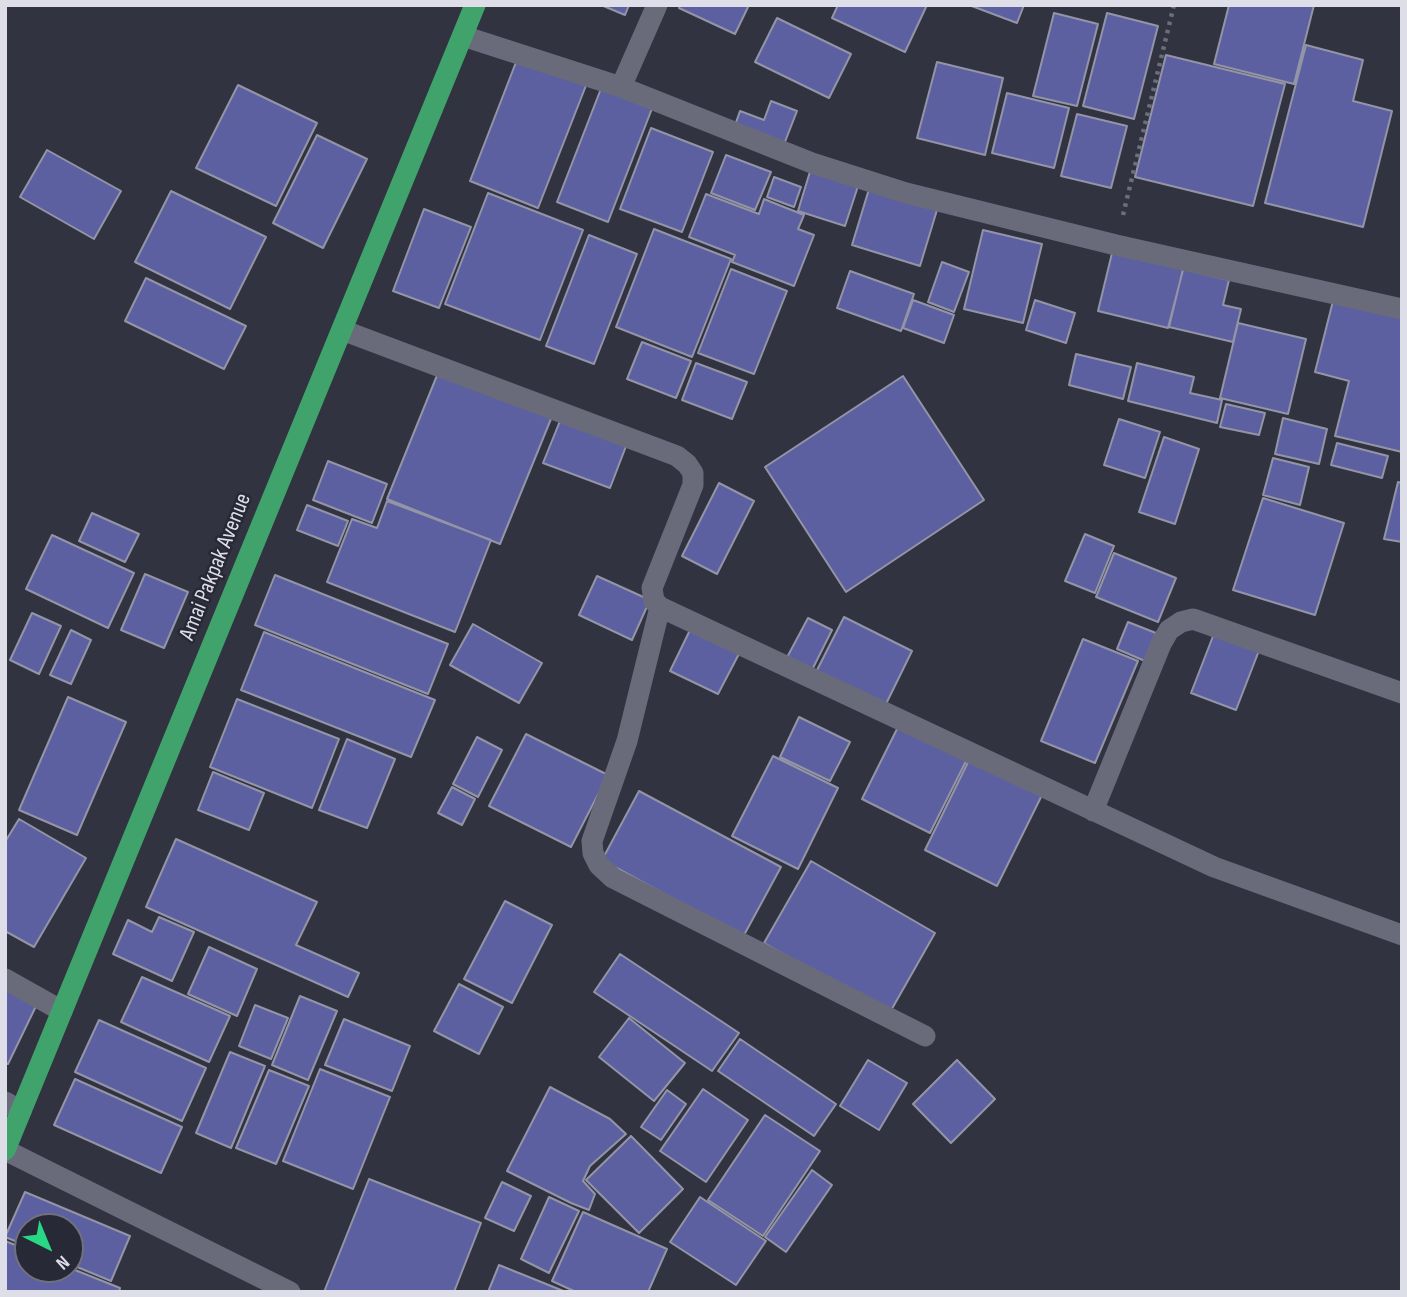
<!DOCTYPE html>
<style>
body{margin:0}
#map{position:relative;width:1407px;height:1297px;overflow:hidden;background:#313341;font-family:"Sofia Sans Condensed",sans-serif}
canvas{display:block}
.frame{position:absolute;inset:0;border:7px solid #dddee7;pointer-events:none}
.north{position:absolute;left:14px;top:1213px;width:70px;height:70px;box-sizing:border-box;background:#272936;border:2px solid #70717d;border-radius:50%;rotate:137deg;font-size:19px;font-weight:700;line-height:28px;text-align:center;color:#dddee7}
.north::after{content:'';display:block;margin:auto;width:24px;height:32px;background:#29d885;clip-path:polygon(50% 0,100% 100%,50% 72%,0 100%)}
</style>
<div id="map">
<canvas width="1407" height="1297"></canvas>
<div class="frame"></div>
<div class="north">N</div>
</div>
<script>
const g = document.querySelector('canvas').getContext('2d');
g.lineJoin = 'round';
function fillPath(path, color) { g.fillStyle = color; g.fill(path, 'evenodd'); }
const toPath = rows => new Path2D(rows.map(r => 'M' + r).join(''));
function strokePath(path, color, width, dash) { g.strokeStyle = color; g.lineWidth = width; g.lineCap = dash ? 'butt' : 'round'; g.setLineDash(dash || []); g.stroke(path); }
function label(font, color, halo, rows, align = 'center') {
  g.font = font + ' "Sofia Sans Condensed",sans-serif'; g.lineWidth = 5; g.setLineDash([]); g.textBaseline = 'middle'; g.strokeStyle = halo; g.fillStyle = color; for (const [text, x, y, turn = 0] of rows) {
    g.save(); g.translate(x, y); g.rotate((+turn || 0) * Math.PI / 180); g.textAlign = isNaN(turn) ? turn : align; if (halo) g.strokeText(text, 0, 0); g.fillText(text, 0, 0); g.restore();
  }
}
const building = toPath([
 [601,5,629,5,625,15,601,5],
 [681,5,749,5,735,34,679,8,681,5],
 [838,5,927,5,905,52,832,18,838,5],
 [969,5,1024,5,1017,23,969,5],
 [1229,5,1314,5,1294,84,1214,64,1229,5],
 [1054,13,1098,24,1077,106,1033,96,1054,13],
 [1107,13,1158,26,1134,119,1083,106,1107,13],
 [777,18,851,54,829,98,755,62,777,18],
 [1306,45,1363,60,1353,101,1392,111,1363,227,1265,203,1306,45],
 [1166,55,1285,84,1253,206,1135,177,1166,55],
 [518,57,587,83,538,208,470,181,518,57],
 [937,62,1003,78,985,155,917,138,937,62],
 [238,85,317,123,276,206,196,168,238,85],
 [602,86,653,106,608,222,557,202,602,86],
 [1007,93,1069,108,1054,168,992,153,1007,93],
 [771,101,797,111,783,147,734,128,740,111,764,120,771,101],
 [1077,114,1127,126,1111,188,1061,176,1077,114],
 [651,128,713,152,682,232,620,209,651,128],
 [317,135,367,159,323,248,273,223,317,135],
 [47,150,121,191,94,239,20,197,47,150],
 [726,155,771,172,755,210,711,193,726,155],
 [812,165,860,180,845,226,798,211,812,165],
 [774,177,801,187,794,207,767,197,774,177],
 [869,189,937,210,920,266,852,245,869,189],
 [171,191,266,237,230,309,135,262,171,191],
 [488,193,583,230,540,340,445,304,488,193],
 [706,194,759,214,764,199,804,215,798,229,814,235,794,286,732,262,735,255,689,237,706,194],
 [424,209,471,227,439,308,393,291,424,209],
 [654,229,731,259,692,357,616,327,654,229],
 [983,230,1042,244,1023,323,964,309,983,230],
 [589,235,637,254,594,364,546,346,589,235],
 [1113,249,1184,266,1168,328,1098,311,1113,249],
 [942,262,969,272,954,312,928,302,942,262],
 [731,269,787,291,754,374,698,353,731,269],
 [1183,269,1229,280,1223,305,1241,309,1233,342,1169,327,1183,269],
 [850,271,914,294,901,331,837,308,850,271],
 [146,278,246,326,224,369,125,321,146,278],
 [1334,297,1402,313,1402,452,1335,436,1349,381,1315,372,1334,297],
 [913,300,954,315,944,343,903,328,913,300],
 [1035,300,1075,313,1066,343,1026,330,1035,300],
 [1238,323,1306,339,1288,414,1220,398,1238,323],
 [642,342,691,361,676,398,627,379,642,342],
 [1076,354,1131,367,1123,399,1069,385,1076,354],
 [696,363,747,382,732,419,682,400,696,363],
 [1137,363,1194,377,1190,393,1222,400,1217,423,1128,401,1137,363],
 [440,368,553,414,500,544,387,499,440,368],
 [903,376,984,500,846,592,765,467,903,376],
 [1226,404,1265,413,1259,435,1220,427,1226,404],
 [562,416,628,441,610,488,543,463,562,416],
 [1283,418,1327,429,1319,464,1275,454,1283,418],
 [1119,419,1160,432,1145,478,1104,465,1119,419],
 [1164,437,1199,449,1175,524,1139,512,1164,437],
 [1337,443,1388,456,1382,478,1331,465,1337,443],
 [1273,458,1309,467,1300,505,1263,495,1273,458],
 [328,461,387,484,372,523,313,500,328,461],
 [1398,482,1402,483,1402,542,1384,539,1398,482],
 [719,483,754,501,717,574,682,556,719,483],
 [1263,498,1344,523,1315,615,1233,590,1263,498],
 [387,501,491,540,455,632,327,582,352,519,377,528,387,501],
 [307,505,348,521,338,546,297,530,307,505],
 [92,513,139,534,125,562,79,541,92,513],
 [1085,534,1114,546,1095,593,1065,581,1085,534],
 [52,535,134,573,108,628,26,589,52,535],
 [1114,553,1176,578,1158,622,1096,597,1114,553],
 [145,574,188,592,164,648,121,630,145,574],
 [275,575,448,644,428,694,255,625,275,575],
 [597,576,650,600,632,640,579,615,597,576],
 [32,613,61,626,39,674,10,660,32,613],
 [844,617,912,651,885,706,816,672,844,617],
 [808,618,832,630,809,676,784,663,808,618],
 [1128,622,1156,633,1145,661,1117,649,1128,622],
 [473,624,542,663,519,703,450,665,473,624],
 [691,628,740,652,718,694,670,671,691,628],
 [71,630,91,640,71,684,50,675,71,630],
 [1215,631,1260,648,1236,710,1191,693,1215,631],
 [264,632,435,700,411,757,241,690,264,632],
 [1083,639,1138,661,1095,763,1041,741,1083,639],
 [68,697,126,722,77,835,19,810,68,697],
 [237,699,339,739,312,808,210,767,237,699],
 [799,717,850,742,830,781,780,757,799,717],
 [900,723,968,757,930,833,862,799,900,723],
 [526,734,608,775,571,847,489,806,526,734],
 [477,737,502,750,478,797,453,784,477,737],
 [347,739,395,759,367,828,319,810,347,739],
 [773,756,838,788,798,869,732,836,773,756],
 [971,756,1044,791,997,886,925,850,971,756],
 [213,772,264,793,249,830,198,810,213,772],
 [452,787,475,799,462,825,438,813,452,787],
 [639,791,781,867,743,937,602,860,639,791],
 [19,819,86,858,34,947,5,931,5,842,19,819],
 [176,839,317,902,296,945,359,973,348,997,146,907,176,839],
 [811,861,935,933,889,1014,764,943,811,861],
 [505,901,552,925,512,1003,464,979,505,901],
 [159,917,194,932,172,981,113,954,128,920,152,932,159,917],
 [209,947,257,969,237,1016,188,994,209,947],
 [620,954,739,1033,712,1071,594,992,620,954],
 [142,977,230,1016,209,1062,121,1022,142,977],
 [459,984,503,1007,479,1054,434,1031,459,984],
 [5,986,38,1002,8,1064,5,1063,5,986],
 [300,996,337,1011,308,1080,272,1065,300,996],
 [255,1005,288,1018,271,1059,239,1046,255,1005],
 [629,1018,685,1063,654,1101,599,1057,629,1018],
 [344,1019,410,1046,392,1091,325,1065,344,1019],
 [99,1020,206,1068,182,1121,75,1072,99,1020],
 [740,1039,836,1104,814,1136,718,1071,740,1039],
 [230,1052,265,1066,231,1148,196,1133,230,1052],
 [868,1060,907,1083,879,1130,840,1106,868,1060],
 [957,1060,995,1099,951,1143,913,1104,957,1060],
 [320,1069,390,1097,353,1189,283,1161,320,1069],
 [269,1070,309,1086,276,1164,236,1148,269,1070],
 [75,1079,182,1127,161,1173,54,1125,75,1079],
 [550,1087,610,1119,626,1134,590,1166,583,1181,595,1194,589,1210,571,1203,507,1171,550,1087],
 [703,1089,748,1120,706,1182,660,1151,703,1089],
 [667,1090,686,1104,661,1140,641,1127,667,1090],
 [765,1115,820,1151,763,1236,708,1200,765,1115],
 [631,1136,683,1189,639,1233,586,1180,631,1136],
 [812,1170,832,1185,786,1252,765,1237,812,1170],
 [369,1179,481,1223,454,1292,324,1292,369,1179],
 [502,1182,531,1196,514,1231,485,1218,502,1182],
 [25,1192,130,1236,111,1281,70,1264,70,1227,28,1227,28,1246,5,1237,25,1192],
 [549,1197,579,1211,549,1273,521,1259,549,1197],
 [700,1197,766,1241,736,1285,670,1242,700,1197],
 [583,1212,667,1249,648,1292,576,1292,552,1281,583,1212],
 [5,1241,28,1250,28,1269,70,1268,120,1288,119,1292,5,1292,5,1241],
 [499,1265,566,1292,488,1292,499,1265]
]);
fillPath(building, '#5c60a1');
strokePath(building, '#9395a6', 2);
strokePath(toPath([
 [1123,215,1174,5]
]), '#6c6e7a', 4.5, [3.5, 5]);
strokePath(toPath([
 [463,36,621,87,812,163,906,193,1116,245,1402,309],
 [621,87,657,5],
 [342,330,677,456,687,464,693,473,693,485,652,588,654,601,660,607,1214,867,1402,935],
 [660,607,627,741,592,841,593,853,599,865,613,878,925,1036],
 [1093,811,1161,644,1169,630,1181,622,1193,619,1402,693],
 [5,979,62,1011],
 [5,1102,21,1111],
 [5,1150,290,1292]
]), '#696b7b', 21);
strokePath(toPath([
 [5,1150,475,5]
]), '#40a36c', 21);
label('23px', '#dddee7', '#272936', [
 ["Amai Pakpak Avenue",216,567,-68]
]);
</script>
